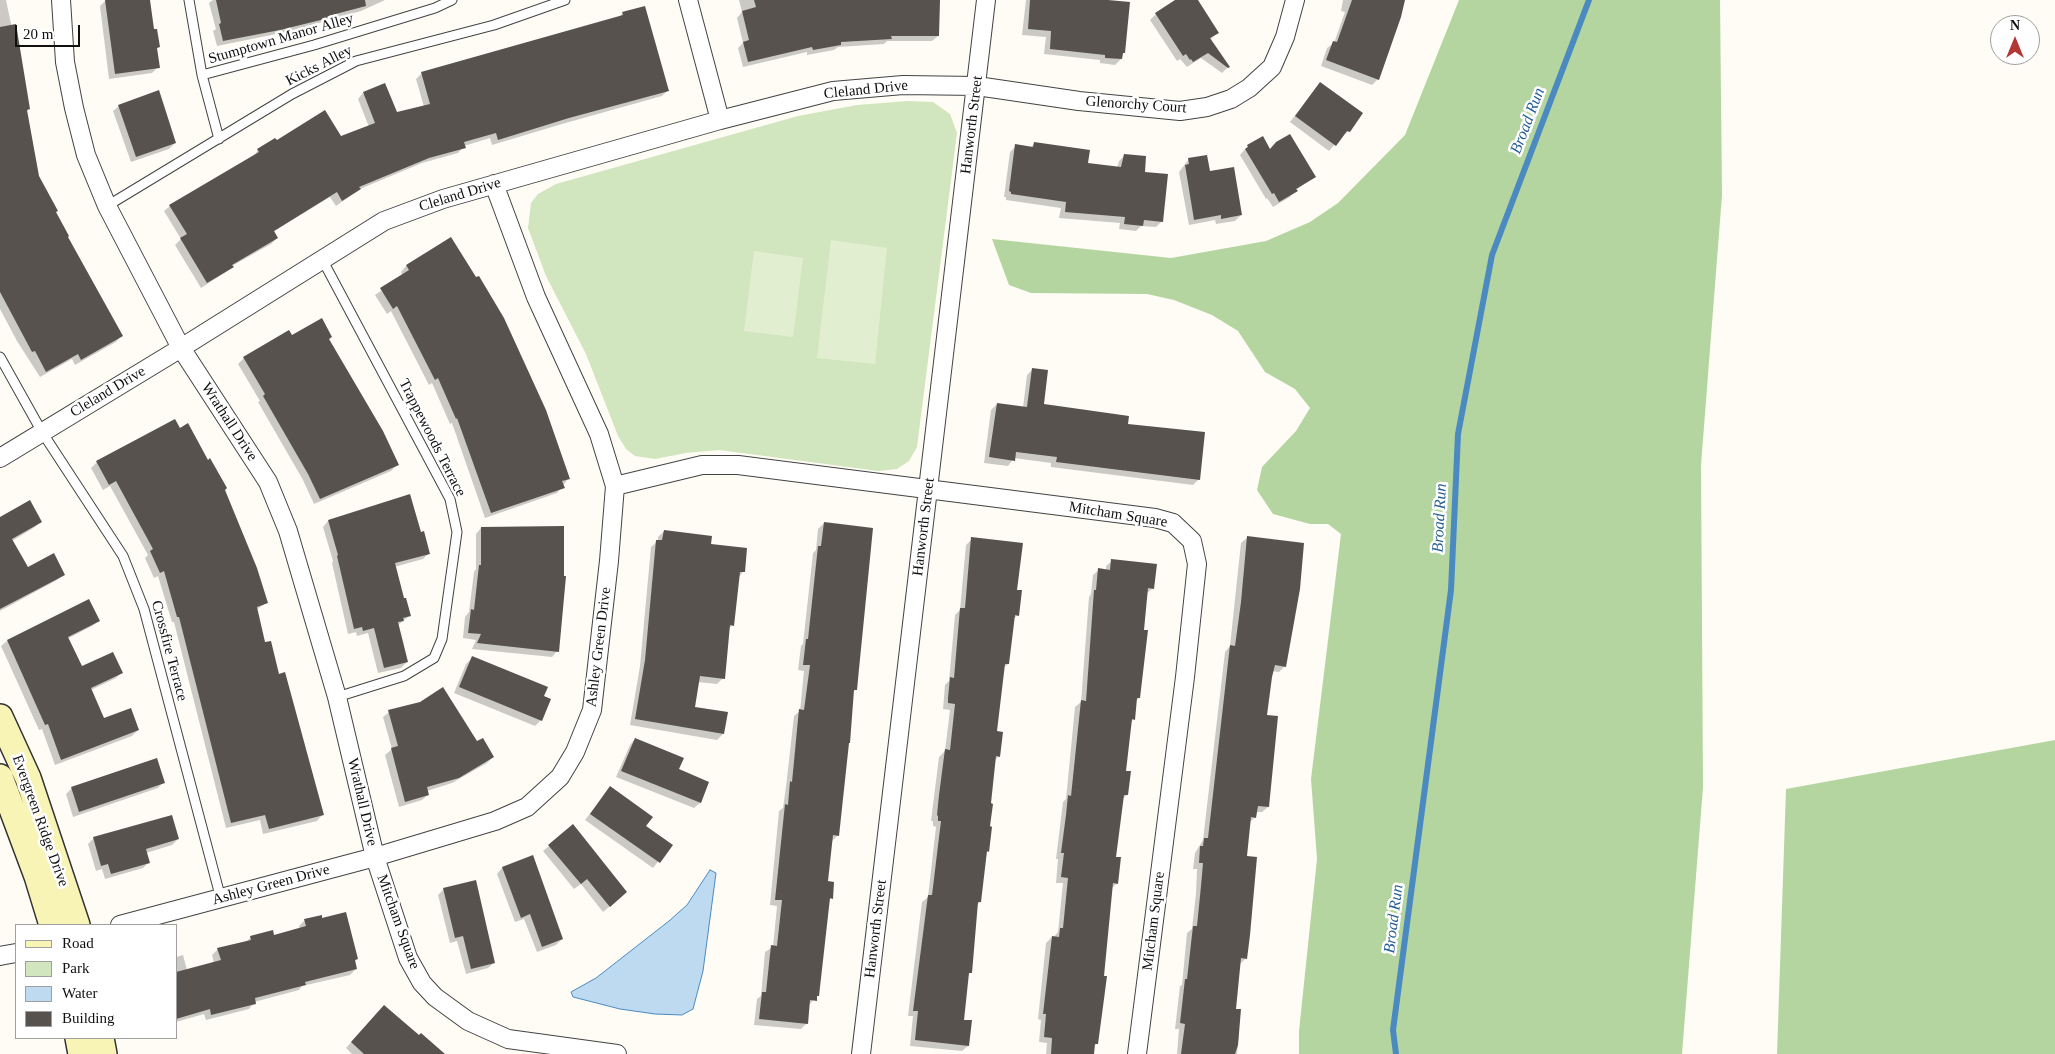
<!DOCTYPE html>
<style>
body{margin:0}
#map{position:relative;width:2055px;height:1054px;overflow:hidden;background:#fefcf4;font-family:"Times New Roman",serif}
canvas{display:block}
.legend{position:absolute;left:15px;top:924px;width:162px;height:115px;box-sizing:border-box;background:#fff;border:1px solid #9f9f9f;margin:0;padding:6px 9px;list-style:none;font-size:15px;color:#101010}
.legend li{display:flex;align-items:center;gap:10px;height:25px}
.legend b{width:25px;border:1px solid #9f9f9f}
.north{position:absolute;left:1990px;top:15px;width:50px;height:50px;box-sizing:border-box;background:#fff;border:1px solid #9f9f9f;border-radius:50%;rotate:0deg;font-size:14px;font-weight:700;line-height:20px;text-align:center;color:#101010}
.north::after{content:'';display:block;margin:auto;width:18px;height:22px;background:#b33735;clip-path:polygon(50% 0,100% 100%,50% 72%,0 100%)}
.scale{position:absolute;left:15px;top:25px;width:65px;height:22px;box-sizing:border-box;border:2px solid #101010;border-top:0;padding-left:6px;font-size:15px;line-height:18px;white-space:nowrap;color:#101010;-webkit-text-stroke:4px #fff;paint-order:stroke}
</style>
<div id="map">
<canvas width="2055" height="1054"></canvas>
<ul class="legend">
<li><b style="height:6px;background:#f7f4b5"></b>Road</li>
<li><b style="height:14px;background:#d1e6bf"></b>Park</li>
<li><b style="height:14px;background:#bddaf1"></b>Water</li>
<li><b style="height:14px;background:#57524d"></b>Building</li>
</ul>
<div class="north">N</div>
<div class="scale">20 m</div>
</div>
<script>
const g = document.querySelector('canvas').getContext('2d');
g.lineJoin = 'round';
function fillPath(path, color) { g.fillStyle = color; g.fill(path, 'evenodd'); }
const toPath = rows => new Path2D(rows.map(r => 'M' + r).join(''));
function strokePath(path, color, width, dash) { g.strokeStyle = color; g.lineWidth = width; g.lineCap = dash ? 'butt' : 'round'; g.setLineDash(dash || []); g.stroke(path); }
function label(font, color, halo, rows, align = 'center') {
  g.font = font + ' "Times New Roman",serif'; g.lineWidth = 5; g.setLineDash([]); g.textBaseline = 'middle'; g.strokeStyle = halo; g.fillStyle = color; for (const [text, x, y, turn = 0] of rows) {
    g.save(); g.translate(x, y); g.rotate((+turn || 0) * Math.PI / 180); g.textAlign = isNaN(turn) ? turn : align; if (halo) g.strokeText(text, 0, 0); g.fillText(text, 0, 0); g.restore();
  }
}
fillPath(toPath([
 [908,101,933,102,950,114,957,133,917,447,909,461,897,469,878,471,719,450,686,453,655,459,635,456,626,449,618,436,586,354,546,276,528,228,531,203,538,194,556,184,798,116,857,105]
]), '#d1e6bf');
fillPath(toPath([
 [1459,0,1720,0,1722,195,1701,465,1703,787,1682,1054,1299,1054,1299,1031,1317,859,1311,779,1341,534,1328,524,1310,524,1273,514,1257,490,1262,467,1296,431,1310,408,1295,389,1265,372,1238,331,1212,315,1174,300,1147,294,1031,293,1009,285,992,239,1171,258,1266,241,1310,222,1338,203,1405,135],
 [2055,740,2055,1054,1777,1054,1786,789]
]), '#b5d5a0');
fillPath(toPath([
 [831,240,887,248,875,364,817,358],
 [754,251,803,258,793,337,744,331]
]), '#e2eed0');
const water = toPath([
 [710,870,716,873,703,971,693,1009,682,1015,655,1014,620,1009,573,997,571,992,596,978,669,921,687,905,710,870]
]);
fillPath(water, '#bddaf1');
strokePath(water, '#4b8ac0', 1);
fillPath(toPath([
 [0,0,6,0,29,109,26,112,0,178],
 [106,0,149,0,153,30,158,47,156,49,158,67,152,73,109,79,100,6],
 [213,0,385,0,361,11,291,31,217,46,213,31,216,29,209,3],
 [739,0,938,0,938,36,932,41,887,41,884,44,838,47,834,50,807,55,807,52,743,67,738,48,743,43,737,18,742,12],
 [1026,0,1095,0,1124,52,1121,59,1115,65,1100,63,1100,60,1044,54,1046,37,1022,35],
 [1185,0,1197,0,1217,33,1210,40,1228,67,1222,73,1201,58,1187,67,1180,59,1177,61,1150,20,1156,14],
 [1343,0,1403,0,1378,79,1372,85,1321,66,1327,48,1334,43,1345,12,1341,11],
 [623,13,668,90,662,96,562,124,492,145,490,138,464,146,458,153,422,163,360,189,336,206,330,197,273,232,277,238,271,244,232,266,226,272,201,288,175,245,181,239,164,211,170,206,253,157,258,150,277,142,341,138,369,127,358,99,363,93,396,114,424,107,416,79,422,73,618,18],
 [1320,83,1349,131,1342,136,1329,151,1290,122],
 [119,106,175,143,169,149,131,162,113,111],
 [1035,143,1087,164,1117,168,1119,161,1125,155,1143,173,1162,221,1156,227,1141,226,1136,231,1119,229,1120,223,1059,218,1061,208,1006,200,1006,197,1004,197,1010,152,1016,146,1030,148],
 [1248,146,1314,177,1296,190,1290,197,1273,207,1267,198,1266,199,1240,155],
 [1189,159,1209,173,1241,215,1235,221,1216,224,1215,220,1189,225,1179,172],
 [0,208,66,237,121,336,116,342,75,365,72,359,40,377,17,341,0,309],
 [451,238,568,479,557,493,485,518,452,423,450,424,432,383,429,385,391,311,387,314,375,295,403,276,401,272,406,266],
 [292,337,328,340,397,465,391,471,314,504,303,480,258,402,260,401,238,364,244,358],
 [1033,369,1042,405,1127,425,1199,479,1193,485,1051,467,1051,463,1014,458,1008,466,984,463,991,410,997,404,1023,408,1027,375],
 [97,462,224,490,266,603,256,610,264,644,278,676,322,815,317,821,263,834,260,820,226,828,174,622,172,622,158,576,154,578,145,558,148,555,110,486,103,490,91,468],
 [0,518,41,521,35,527,12,541,27,568,63,574,57,580,0,611],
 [328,521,429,553,423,559,394,567,409,616,397,626,407,662,401,668,378,673,368,633,357,636,356,632,348,634,332,563,333,561,323,527],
 [824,523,856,689,853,692,838,835,831,842,827,882,832,898,828,901,818,995,808,1006,807,1023,801,1029,754,1025,757,999,761,996,765,952,773,947,777,906,770,905,779,811,783,808,786,787,794,716,800,711,804,671,798,670,801,646,803,644,813,553,816,550,818,529],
 [481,528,557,651,552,657,472,649,476,640,463,638,465,617,469,612,474,572,476,569,476,534],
 [664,531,709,545,743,572,738,578,733,625,728,629,723,678,717,684,697,682,693,708,726,713,723,734,717,740,630,725,640,666,651,547,658,541,658,537],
 [1247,538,1303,544,1292,632,1289,636,1285,666,1279,672,1272,671,1266,716,1268,807,1262,812,1256,812,1255,817,1249,823,1245,857,1246,958,1239,965,1234,1010,1239,1032,1237,1054,1177,1054,1179,1029,1175,1029,1180,986,1182,985,1187,933,1192,929,1196,893,1197,869,1193,869,1195,853,1203,840,1225,652,1230,646,1241,543],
 [972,539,1016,591,1018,615,1013,619,1008,664,1003,668,996,732,999,756,994,761,989,805,988,851,985,854,980,902,976,906,971,972,967,976,962,1021,968,1046,962,1051,910,1046,913,1016,908,1016,922,902,928,897,936,827,933,826,933,821,931,821,939,757,945,751,950,710,943,709,945,685,949,681,955,615,960,610,966,545],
 [1112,561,1153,588,1146,594,1139,698,1136,701,1134,719,1130,723,1124,772,1127,795,1122,799,1115,858,1117,883,1111,889,1097,1043,1093,1047,1093,1054,1046,1054,1047,1043,1039,1042,1041,1020,1038,1019,1046,943,1052,937,1054,937,1058,932,1063,883,1056,883,1058,859,1056,859,1063,802,1066,799,1075,707,1081,702,1089,597,1091,594,1093,575,1099,570,1106,570,1106,566],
 [98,621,92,626,67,639,81,668,121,673,116,678,91,690,104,719,138,730,132,736,55,765,42,729,39,730,1,646,7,641],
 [472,658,543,697,541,720,535,726,454,693,466,664],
 [389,712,477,743,493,757,487,763,452,783,427,791,428,795,422,800,399,807,385,755,392,749,383,717],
 [635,739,677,770,708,783,700,803,694,808,616,777,630,745],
 [163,782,158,788,73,817,66,794,72,788],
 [605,794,671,845,653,868,585,820],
 [570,829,620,898,603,912,581,884,574,889,543,851],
 [94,838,178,839,172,845,146,853,149,862,143,868,105,879,102,869,96,871,88,844],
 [533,856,562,939,556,945,537,952,524,919,515,922,497,874,502,868],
 [444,889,494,963,488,968,466,974,457,941,450,943,438,895],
 [305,920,321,920,357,959,354,962,356,969,350,975,302,986,299,990,254,1002,249,1009,206,1020,204,1014,176,1022,176,957,183,955,187,970,214,963,212,955,218,949,246,942,251,937,273,936,300,929,299,926],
 [378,1012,438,1054,352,1054,346,1048]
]), '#0003');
strokePath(toPath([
 [1396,1054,1393,1030,1451,590,1458,434,1492,255,1589,0]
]), '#4b8ac0', 6);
fillPath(toPath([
 [105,0,150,0,154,29,157,29,160,47,157,48,160,68,115,74],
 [216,0,365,0,366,6,332,15,333,17,280,30,223,41,219,24,221,23],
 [754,0,940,0,939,36,891,36,892,39,841,42,841,45,813,50,812,47,748,62,743,42,749,40,742,11,756,7],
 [1030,0,1108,0,1130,2,1125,53,1123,53,1122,59,1105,58,1105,55,1050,49,1051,31,1028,29],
 [1175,0,1198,0,1219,33,1210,38,1230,67,1228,68,1208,53,1193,62,1191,59,1190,60,1186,54,1183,56,1155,13],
 [1352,0,1405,0,1401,17,1379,80,1326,60,1333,41,1337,42],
 [645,6,669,91,569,118,498,140,496,133,464,142,466,148,429,158,359,187,361,189,342,201,337,192,274,231,278,238,232,265,234,267,207,283,180,238,187,234,169,205,259,152,257,149,275,138,277,140,325,110,341,136,375,123,363,92,385,83,397,112,430,104,421,72,623,15,622,12],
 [16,24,30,109,27,110,39,176,58,211,56,212,69,236,68,237,123,336,81,360,78,354,46,372,35,351,32,352,0,292,0,27],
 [1320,82,1363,113,1350,132,1347,131,1336,146,1295,116],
 [159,90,176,143,136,157,118,105],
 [1290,134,1316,177,1296,189,1298,191,1279,202,1274,193,1272,194,1245,149,1248,147,1247,145,1263,136,1270,149,1276,142],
 [1034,142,1090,150,1088,163,1121,167,1124,154,1146,156,1145,172,1168,174,1163,222,1144,220,1143,226,1124,224,1125,217,1065,212,1066,202,1011,194,1011,192,1009,191,1015,144,1033,147],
 [1207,155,1210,171,1234,167,1242,215,1221,219,1221,215,1194,220,1185,165,1189,164,1188,158],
 [451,237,476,277,479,276,504,318,546,410,570,479,562,481,565,488,491,513,457,418,456,419,438,378,435,380,397,306,393,309,380,288,409,270,406,265],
 [322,318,332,337,329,339,383,431,399,465,320,499,308,474,263,396,265,394,243,357,289,330,292,335],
 [1032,368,1048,370,1044,404,1129,416,1128,424,1205,432,1200,480,1056,462,1057,457,1016,452,1015,461,989,457,997,403,1027,407],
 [175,419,180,428,188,423,208,460,210,458,227,488,225,490,257,568,268,603,257,607,265,642,271,641,279,674,285,672,324,815,269,829,265,815,231,823,179,617,177,617,164,571,160,573,150,551,153,549,116,481,109,485,96,461],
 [410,494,421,532,424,531,430,554,395,563,404,598,406,598,411,616,403,618,404,621,398,622,408,662,384,668,374,628,363,631,362,627,354,629,337,556,338,555,328,520],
 [30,500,42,522,12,539,28,567,54,553,65,575,0,609,0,517],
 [824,522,873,528,859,669,857,690,854,690,850,743,849,743,839,836,833,835,828,881,834,882,833,899,830,898,819,996,817,996,817,1001,810,1000,808,1024,759,1019,762,992,766,992,771,945,777,946,782,900,775,900,785,804,788,805,790,781,792,782,799,709,804,710,810,665,803,665,806,639,808,639,818,546,821,546],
 [564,526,564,576,566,576,559,652,477,643,481,634,468,633,471,609,474,610,479,565,481,565,481,527],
 [664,530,712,536,711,544,747,548,745,572,740,572,734,626,730,625,725,679,700,676,695,707,728,712,724,734,635,719,645,660,656,540,662,540],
 [1247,536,1304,543,1300,589,1286,667,1275,665,1272,677,1267,715,1278,716,1269,807,1258,806,1256,818,1251,817,1247,856,1257,857,1250,935,1247,959,1241,958,1236,1009,1241,1009,1238,1045,1235,1054,1181,1054,1185,1024,1180,1023,1185,979,1187,979,1193,926,1197,926,1201,886,1203,863,1199,863,1200,846,1203,846,1204,838,1208,838,1230,645,1235,646,1241,602],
 [971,537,1023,543,1017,590,1022,590,1019,616,1015,615,1009,664,1005,664,997,731,1003,732,1000,757,996,756,991,803,993,804,990,826,992,827,989,852,987,851,981,902,978,902,972,973,969,973,964,1020,972,1020,969,1046,915,1040,918,1011,913,1011,928,895,932,895,941,821,938,821,938,816,937,815,939,795,945,749,950,750,955,704,948,703,948,698,950,677,954,678,960,608,965,608],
 [1111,559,1157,564,1154,589,1148,588,1144,630,1148,630,1140,698,1137,698,1135,720,1132,719,1126,771,1131,771,1128,795,1124,795,1116,857,1121,857,1118,884,1113,883,1104,976,1107,976,1104,999,1098,1044,1095,1044,1094,1054,1051,1054,1052,1038,1044,1037,1046,1014,1043,1014,1052,936,1059,937,1060,928,1063,928,1068,878,1061,877,1064,853,1061,853,1066,815,1068,795,1071,796,1081,700,1086,701,1094,590,1096,590,1098,568,1110,570],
 [89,599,100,621,68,637,82,666,113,652,123,673,91,688,104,718,131,708,139,730,61,760,48,724,45,725,7,640],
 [472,656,548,687,544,696,551,699,542,721,459,687],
 [443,687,477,741,483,738,494,757,459,778,427,787,429,795,405,802,391,748,398,746,388,710,420,702],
 [635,738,684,758,679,769,709,782,701,803,621,771],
 [157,758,165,783,79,812,71,787],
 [610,786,653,817,646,826,673,845,660,863,590,814],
 [172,815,179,839,146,849,150,863,111,874,108,864,101,866,93,837],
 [573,824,627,892,610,907,587,879,581,884,548,845],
 [533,855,563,939,542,947,530,914,521,918,502,867],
 [476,880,495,963,471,969,463,936,455,938,443,888],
 [346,912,358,959,355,960,357,969,305,982,306,985,255,998,256,1004,211,1015,210,1009,176,1019,176,972,221,960,217,948,251,940,250,936,273,930,274,935,306,926,304,919,322,915,322,918],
 [384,1005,419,1035,421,1033,445,1054,364,1054,351,1042]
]), '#57524d');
const lane = toPath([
 [189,0,202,75,219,139],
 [202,75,314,45,435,8,452,0],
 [107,206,292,94,356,61,494,25,565,0],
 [322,259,450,499,457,532,442,639,434,658,404,676,337,697],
 [0,357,42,432,123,556,144,609,221,899]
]);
const street = toPath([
 [61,0,65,62,74,108,86,155,107,206,181,348,268,482,288,531,337,697,375,857,408,958,422,983,435,997,468,1021,508,1039,617,1054],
 [688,0,720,120],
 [0,458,181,348,384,221,443,199,720,120,833,91,903,85,977,86,1079,101,1180,111,1207,107,1231,99,1249,88,1272,67,1285,37,1295,0],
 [615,486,702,465,738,465,1155,518,1173,523,1192,541,1197,564,1185,677,1137,1054],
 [120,925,375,857,495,821,527,807,560,777,575,752,592,710,609,561,615,486,599,434,536,297,494,184],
 [0,956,16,953],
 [861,1054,986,0]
]);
const secondary = toPath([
 [0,717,28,778,77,925],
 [0,777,37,876,52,925],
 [78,1038,81,1054],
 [101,1038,104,1054]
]);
strokePath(lane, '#434343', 11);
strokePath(street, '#434343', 20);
strokePath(secondary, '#323232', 28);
strokePath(lane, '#fff', 9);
strokePath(street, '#fff', 18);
strokePath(secondary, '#f7f4b5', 25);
label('15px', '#101010', '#fff', [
 ["Stumptown Manor Alley",281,39,-16],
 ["Kicks Alley",319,66,-27],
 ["Cleland Drive",866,90,-6],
 ["Glenorchy Court",1136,105,4],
 ["Hanworth Street",972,125,-83],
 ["Cleland Drive",460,195,-17],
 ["Cleland Drive",108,392,-31],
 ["Wrathall Drive",229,422,57],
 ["Trappewoods Terrace",432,438,63],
 ["Mitcham Square",1118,515,9],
 ["Hanworth Street",924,527,-83],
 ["Ashley Green Drive",599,647,-83],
 ["Crossfire Terrace",169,651,75],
 ["Wrathall Drive",362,802,77],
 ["Evergreen Ridge Drive",40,821,70],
 ["Ashley Green Drive",271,885,-15],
 ["Mitcham Square",1154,921,-83],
 ["Mitcham Square",398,922,70],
 ["Hanworth Street",876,929,-83]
]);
label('italic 16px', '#245d96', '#fff', [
 ["Broad Run",1528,121,-69],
 ["Broad Run",1440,518,-87],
 ["Broad Run",1394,919,-83]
]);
</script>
